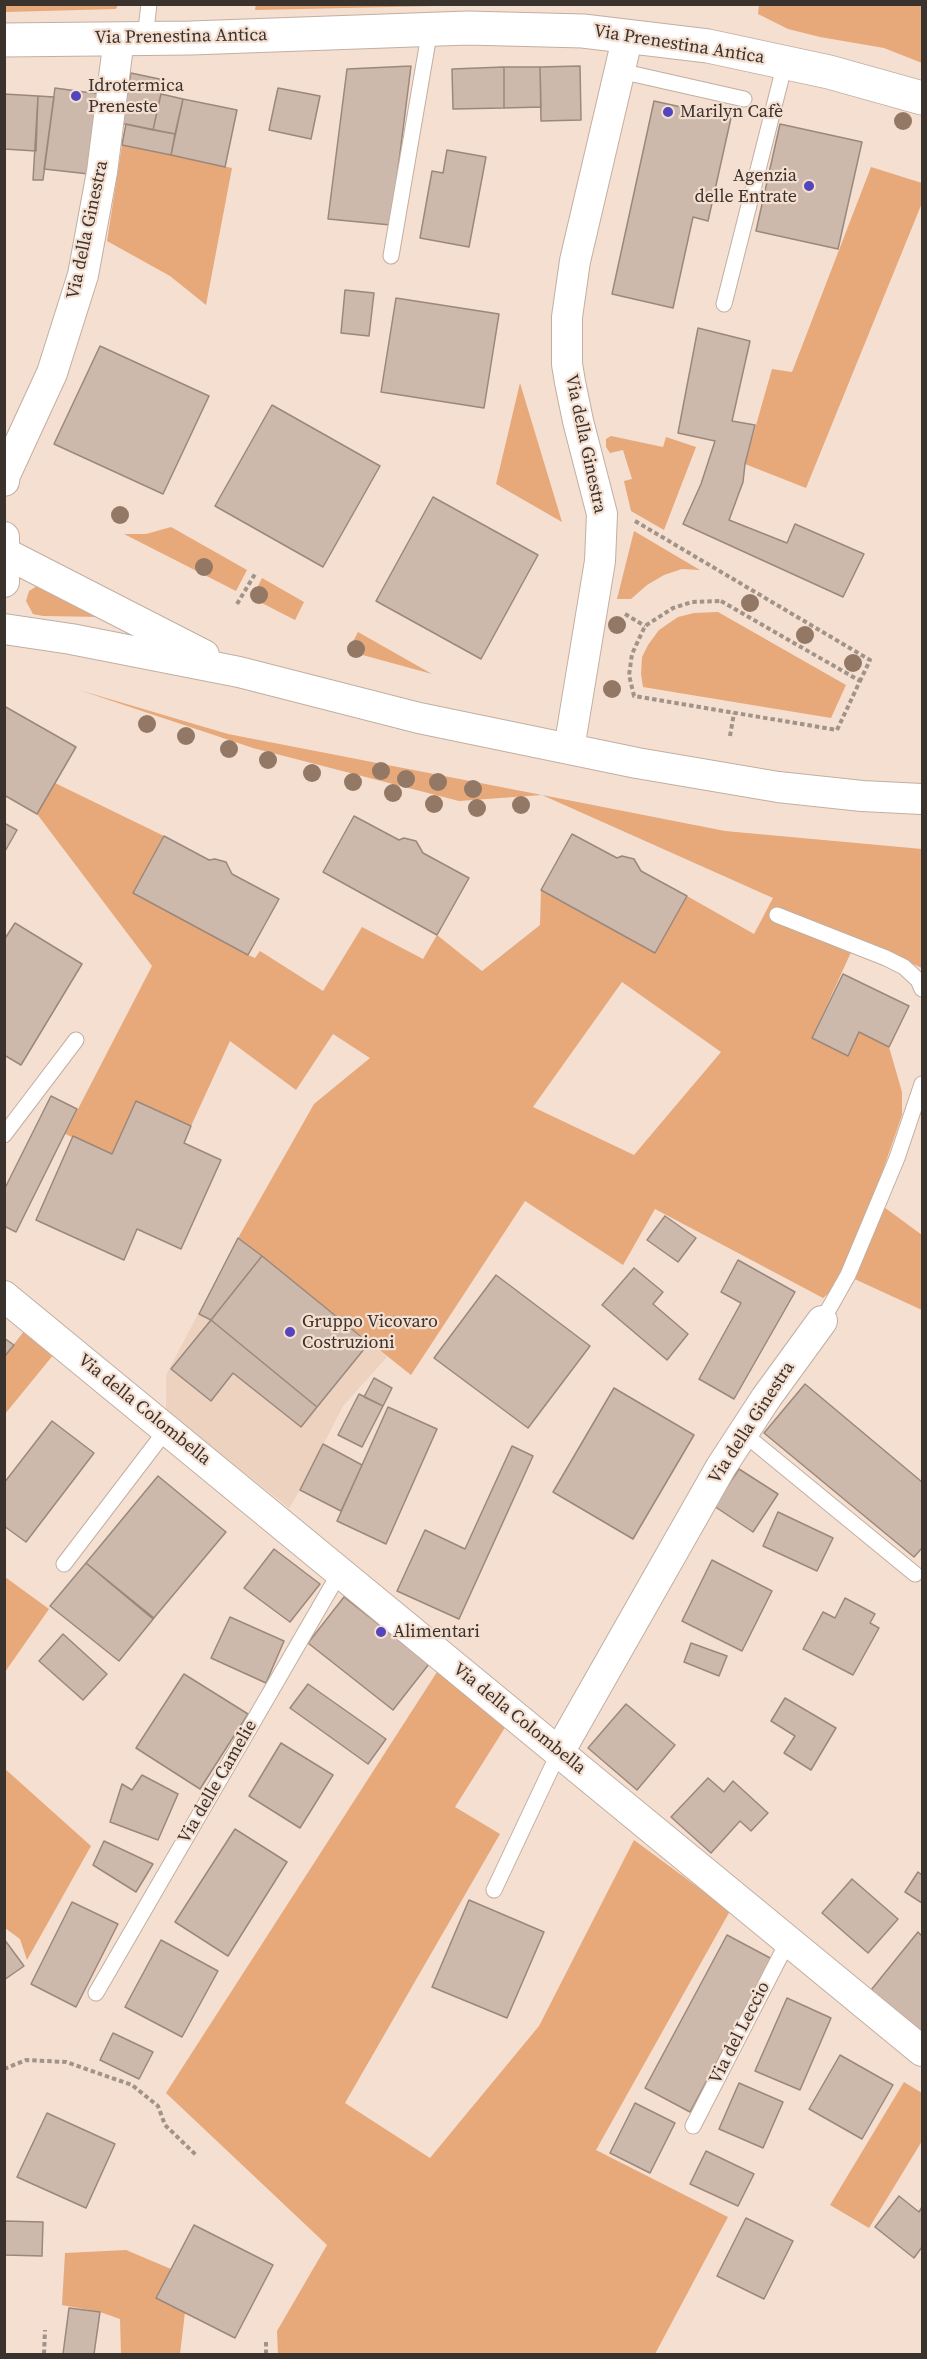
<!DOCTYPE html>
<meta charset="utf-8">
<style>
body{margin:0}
#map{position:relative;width:927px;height:2359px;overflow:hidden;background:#f4dfd1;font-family:"Source Serif 4",serif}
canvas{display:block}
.frame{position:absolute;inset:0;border:6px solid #3a322d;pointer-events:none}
</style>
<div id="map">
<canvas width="927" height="2359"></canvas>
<div class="frame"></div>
</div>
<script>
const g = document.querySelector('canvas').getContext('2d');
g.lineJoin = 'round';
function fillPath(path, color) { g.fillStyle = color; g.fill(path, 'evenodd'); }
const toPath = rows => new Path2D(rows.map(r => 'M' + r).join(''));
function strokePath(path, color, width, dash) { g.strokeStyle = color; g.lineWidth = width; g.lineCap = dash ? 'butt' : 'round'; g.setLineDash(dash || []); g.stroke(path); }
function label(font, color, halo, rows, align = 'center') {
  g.font = font + ' "Source Serif 4",serif'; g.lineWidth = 4.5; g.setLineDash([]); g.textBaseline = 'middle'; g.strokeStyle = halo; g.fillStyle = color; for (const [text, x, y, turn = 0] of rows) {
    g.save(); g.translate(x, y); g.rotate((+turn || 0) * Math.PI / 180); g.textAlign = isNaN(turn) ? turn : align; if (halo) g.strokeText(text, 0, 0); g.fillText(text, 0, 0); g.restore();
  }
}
fillPath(toPath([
 [238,1238,387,1357,343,1406,300,1490,289,1508,166,1411,166,1375]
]), '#ecd2bf');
fillPath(toPath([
 [256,4,481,4,481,5,255,10],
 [4,5,5,4,118,5,116,9,5,12],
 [759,5,922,5,922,63,884,48,820,37,788,29,758,14],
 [122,145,232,168,206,305,170,276,107,241],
 [871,167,922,183,922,203,806,488,745,464,772,369,792,372],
 [520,383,562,522,496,484],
 [611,436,663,447,666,437,696,447,664,530,631,511,624,481,632,479,623,450,610,453,606,447,606,439],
 [171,527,247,570,236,591,124,534,146,534],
 [634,531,700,570,682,569,664,575,647,585,631,599,617,599],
 [262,578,304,602,295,620,252,598],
 [37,586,104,617,43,616,33,614,26,601,29,591],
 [718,612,846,685,831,718,643,687,641,674,642,657,648,645,659,630,678,617,694,613],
 [358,632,432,674,348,651],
 [79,690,228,734,542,795,725,831,922,849,922,968,857,939,812,1038,848,1056,859,1032,889,1047,902,1092,902,1115,873,1199,922,1235,922,1310,848,1276,823,1298,655,1209,623,1265,525,1201,411,1375,238,1238,314,1104,370,1058,333,1034,296,1090,230,1041,191,1126,136,1101,112,1154,65,1134,152,966,37,814,55,783,164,836,133,893,248,955,255,958,260,951,323,991,362,927,423,959,437,935,482,971,540,925,541,890,655,953,687,896,754,934,773,898,542,795,459,801,253,748],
 [622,982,721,1052,634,1155,533,1107],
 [25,1330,54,1354,5,1414,4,1357],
 [5,1577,49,1609,5,1672],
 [437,1672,506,1726,455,1807,500,1834,345,2103,430,2158,539,2026,634,1840,730,1911,596,2150,728,2217,655,2354,278,2354,277,2331,327,2245,166,2093],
 [4,1768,91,1846,27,1960,20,1939,5,1928],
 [904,2082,922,2093,922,2141,869,2228,830,2205],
 [126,2250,171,2269,156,2298,185,2312,180,2354,121,2354,120,2319,100,2312,62,2305,65,2253]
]), '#e7a87a');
const building = toPath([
 [411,66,391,225,328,219,347,69,411,66],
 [580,66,581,120,541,121,540,67,580,66],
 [504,67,504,108,453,109,452,69,504,67],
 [504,67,540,67,541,107,504,108,504,67],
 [131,73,164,80,153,130,120,123,131,73],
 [55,88,99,94,89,174,44,169,55,88],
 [278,88,320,96,311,139,269,130,278,88],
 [4,94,38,96,36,151,4,149,4,94],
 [161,94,183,99,175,134,153,130,161,94],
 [38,96,54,97,43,180,33,180,38,96],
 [183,99,237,110,225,167,171,155,183,99],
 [654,101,731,118,708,221,693,217,673,308,612,294,654,101],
 [126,124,175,134,171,155,122,145,126,124],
 [780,124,862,142,838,249,756,231,780,124],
 [447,150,486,157,469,247,420,238,432,171,443,173,447,150],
 [345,290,374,293,369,336,341,333,345,290],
 [396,298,499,314,484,408,381,392,396,298],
 [698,328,750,341,732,421,755,425,745,464,743,482,729,520,787,543,795,524,864,554,843,597,683,524,701,484,715,441,678,433,698,328],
 [100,346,209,396,163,494,54,444,100,346],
 [272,405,380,466,323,567,215,506,272,405],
 [433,497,538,555,481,659,376,601,433,497],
 [4,706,76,747,37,814,4,795,4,706],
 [354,816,399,840,404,838,416,841,423,853,469,878,437,935,323,872,354,816],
 [4,823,17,830,4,853,4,823],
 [572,834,617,858,622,856,634,859,641,871,687,896,655,953,541,890,572,834],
 [164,836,209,860,215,859,226,862,232,874,279,899,248,955,133,893,164,836],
 [15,923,82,964,21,1065,4,1055,4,940,15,923],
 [843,974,909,1006,889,1047,859,1032,848,1056,812,1038,843,974],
 [51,1096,77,1109,16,1232,4,1226,4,1190,51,1096],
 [136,1101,191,1126,184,1143,221,1160,181,1249,137,1229,124,1260,36,1220,73,1136,112,1154,136,1101],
 [665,1216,696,1238,678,1262,647,1240,665,1216],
 [238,1238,262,1256,211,1320,199,1314,238,1238],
 [262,1256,369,1343,317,1407,211,1320,262,1256],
 [738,1260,795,1292,734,1399,699,1379,741,1303,721,1292,738,1260],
 [634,1268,663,1292,653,1304,688,1334,667,1360,602,1305,634,1268],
 [496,1275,590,1346,528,1428,434,1358,496,1275],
 [211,1320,317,1407,301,1427,233,1373,211,1401,171,1369,211,1320],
 [4,1338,14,1345,4,1357,4,1338],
 [374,1378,392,1388,383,1406,364,1397,374,1378],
 [805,1384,922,1482,922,1548,914,1557,764,1433,805,1384],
 [614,1388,694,1435,633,1539,553,1492,614,1388],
 [359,1394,383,1406,362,1447,338,1435,359,1394],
 [388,1407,437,1429,386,1544,337,1521,388,1407],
 [52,1421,94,1453,26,1542,4,1526,4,1483,52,1421],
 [323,1444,362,1465,341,1511,300,1490,323,1444],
 [512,1446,533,1456,459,1619,397,1591,425,1530,465,1549,512,1446],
 [739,1469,778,1494,753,1532,714,1506,739,1469],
 [158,1476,226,1532,153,1619,86,1563,158,1476],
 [778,1512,833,1538,817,1571,763,1546,778,1512],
 [274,1549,320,1584,290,1622,244,1588,274,1549],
 [712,1560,772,1591,742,1651,682,1621,712,1560],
 [86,1563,154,1618,119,1661,50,1606,86,1563],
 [344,1597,429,1664,393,1710,308,1643,344,1597],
 [845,1598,875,1614,870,1623,879,1628,853,1675,803,1649,823,1612,835,1618,845,1598],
 [230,1617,284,1641,266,1683,211,1658,230,1617],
 [63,1634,107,1674,83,1700,39,1661,63,1634],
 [691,1643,727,1656,719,1676,684,1662,691,1643],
 [184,1674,248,1714,200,1789,136,1748,184,1674],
 [308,1684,386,1739,368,1764,290,1708,308,1684],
 [785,1698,836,1728,811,1770,784,1753,795,1736,771,1721,785,1698],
 [626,1704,675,1745,637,1790,588,1748,626,1704],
 [281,1743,333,1775,300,1828,249,1796,281,1743],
 [142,1775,178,1794,158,1840,110,1822,122,1784,132,1790,142,1775],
 [708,1778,724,1792,733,1781,768,1813,751,1831,740,1821,711,1853,671,1817,708,1778],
 [235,1829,287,1862,228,1956,175,1922,235,1829],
 [104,1841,153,1864,136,1892,93,1865,104,1841],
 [918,1872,922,1875,922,1903,905,1892,918,1872],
 [852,1879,898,1919,868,1953,822,1913,852,1879],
 [469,1900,544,1932,507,2018,432,1987,469,1900],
 [72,1902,118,1924,76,2007,31,1984,72,1902],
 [918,1932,922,1936,922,2047,863,2000,918,1932],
 [727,1935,772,1959,690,2112,645,2088,727,1935],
 [4,1939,24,1966,4,1980,4,1939],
 [161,1940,218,1971,182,2037,125,2007,161,1940],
 [787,1998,831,2018,800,2090,755,2071,787,1998],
 [113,2033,153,2052,139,2079,100,2060,113,2033],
 [840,2055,893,2085,862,2139,809,2109,840,2055],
 [739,2083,783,2102,763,2148,719,2129,739,2083],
 [635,2103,675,2123,650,2173,610,2153,635,2103],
 [47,2113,115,2144,86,2208,17,2177,47,2113],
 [706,2151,754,2174,738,2206,690,2184,706,2151],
 [899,2196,919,2212,922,2207,922,2247,914,2258,875,2227,899,2196],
 [746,2218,793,2241,764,2299,717,2276,746,2218],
 [4,2221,43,2222,42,2256,4,2255,4,2221],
 [194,2225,273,2265,235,2338,156,2298,194,2225],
 [69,2308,100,2312,94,2354,63,2354,69,2308]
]);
fillPath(building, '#cdb9ab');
strokePath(building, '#9b887b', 1.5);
const service = toPath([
 [145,38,149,4],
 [620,71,744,99],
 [391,256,430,29],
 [724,304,785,63],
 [777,915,886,958,904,967,918,980,922,989],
 [4,1135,76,1040],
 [822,1321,848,1275,897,1158,922,1084],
 [743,1433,915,1574],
 [64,1564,167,1429],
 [494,1890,559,1752],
 [96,1993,340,1572],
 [693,2126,788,1941]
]);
const minor = toPath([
 [4,481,5,475,52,373,83,275,102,172,119,38],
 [4,537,4,582],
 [5,553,204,655],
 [4,629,71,639,239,672,419,718,637,763,778,787,862,796,922,799],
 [569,749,600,561,602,514,578,421,570,382,567,364,567,317,575,261,628,35],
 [4,1296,922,2051],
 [559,1752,721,1467,766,1398,822,1321]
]);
const primary = toPath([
 [4,40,191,38,468,28,583,31,708,46,829,72,922,98]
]);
strokePath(service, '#c2afa1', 17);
strokePath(minor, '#c2afa1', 32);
strokePath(primary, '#c2afa1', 35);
strokePath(toPath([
 [635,521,870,660,860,681],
 [721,601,860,681,837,730,634,696,629,675,632,654,645,626,673,608,692,602,721,601],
 [237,604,255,574],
 [625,614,645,626],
 [730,736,734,713],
 [4,2069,26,2060,66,2062,132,2085,158,2106,165,2125,197,2156],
 [44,2354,45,2330],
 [266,2354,266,2340]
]), '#a29389', 4, [4.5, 3]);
strokePath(service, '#fff', 15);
strokePath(minor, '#fff', 30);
strokePath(primary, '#fff', 33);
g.fillStyle = '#937965';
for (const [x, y] of [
 [903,121],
 [120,515],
 [204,567],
 [259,595],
 [750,603],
 [617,625],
 [805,635],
 [356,649],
 [853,663],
 [612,689],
 [147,724],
 [186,736],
 [229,749],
 [268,760],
 [381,771],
 [312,773],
 [406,779],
 [353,782],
 [438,782],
 [473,789],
 [393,793],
 [434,804],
 [521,805],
 [477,808]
]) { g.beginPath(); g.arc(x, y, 9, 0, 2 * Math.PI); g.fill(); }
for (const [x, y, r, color] of [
 [76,96,6,"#5346bd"],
 [668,112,6,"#5346bd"],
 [809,186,6,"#5346bd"],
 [290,1332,6,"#5346bd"],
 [381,1632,6,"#5346bd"]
]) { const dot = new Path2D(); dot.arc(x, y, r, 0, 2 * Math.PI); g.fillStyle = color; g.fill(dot); strokePath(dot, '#f4dfd1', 2); }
label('18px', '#3a322d', '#f4dfd1', [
 ["Via Prenestina Antica",181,37,-1],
 ["Via Prenestina Antica",679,45,9],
 ["Via della Ginestra",88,230,-78],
 ["Via della Ginestra",585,444,78],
 ["Via della Colombella",144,1410,39],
 ["Via della Ginestra",752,1423,-57],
 ["Via della Colombella",519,1719,39],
 ["Via delle Camelie",218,1782,-60],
 ["Via del Leccio",740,2033,-63]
]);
label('18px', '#3a322d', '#f4dfd1', [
 ["Idrotermica",88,86],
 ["Preneste",88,107],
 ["Marilyn Cafè",680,112],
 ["Agenzia",797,176,"right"],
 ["delle Entrate",797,197,"right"],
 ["Gruppo Vicovaro",302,1322],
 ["Costruzioni",302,1343],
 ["Alimentari",393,1632]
], 'left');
</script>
